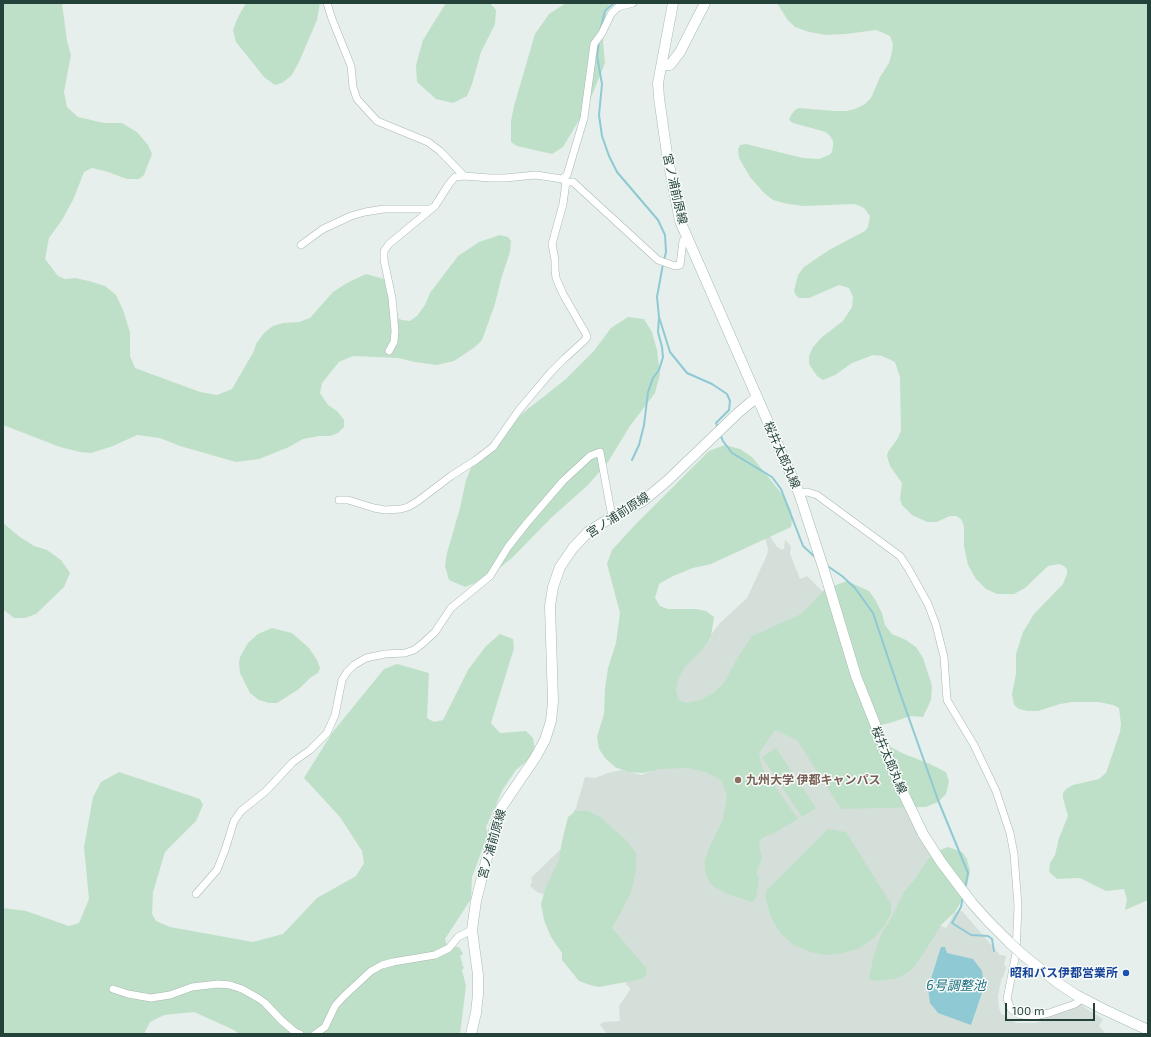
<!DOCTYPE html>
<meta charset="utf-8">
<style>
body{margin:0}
#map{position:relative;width:1151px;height:1037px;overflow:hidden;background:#e6efeb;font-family:"Exo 2",sans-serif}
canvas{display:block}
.frame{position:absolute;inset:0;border:4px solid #24423a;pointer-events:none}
.scale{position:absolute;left:1005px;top:1003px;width:90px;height:18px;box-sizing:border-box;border:2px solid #24423a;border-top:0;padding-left:5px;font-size:12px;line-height:14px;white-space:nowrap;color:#24423a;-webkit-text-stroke:3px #f7fbf9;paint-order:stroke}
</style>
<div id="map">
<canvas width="1151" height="1037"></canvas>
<div class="frame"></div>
<div class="scale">100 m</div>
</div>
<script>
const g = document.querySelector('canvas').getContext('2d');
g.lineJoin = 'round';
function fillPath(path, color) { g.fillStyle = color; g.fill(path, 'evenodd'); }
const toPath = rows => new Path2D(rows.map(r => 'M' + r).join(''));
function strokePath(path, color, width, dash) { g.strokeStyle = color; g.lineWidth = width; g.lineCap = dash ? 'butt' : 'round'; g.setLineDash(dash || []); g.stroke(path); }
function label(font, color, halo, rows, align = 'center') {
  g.font = font + ' "Exo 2","Noto Sans JP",sans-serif'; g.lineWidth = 3; g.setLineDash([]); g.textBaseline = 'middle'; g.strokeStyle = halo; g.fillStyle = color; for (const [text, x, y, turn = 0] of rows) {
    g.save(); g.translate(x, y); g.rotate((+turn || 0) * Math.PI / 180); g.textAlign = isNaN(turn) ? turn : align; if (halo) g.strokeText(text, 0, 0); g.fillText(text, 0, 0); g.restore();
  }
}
fillPath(toPath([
 [767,532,777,547,782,550,784,549,785,540,791,546,790,554,800,579,807,576,826,595,898,793,918,834,938,869,936,924,946,928,955,912,962,911,1000,955,1006,956,1004,965,1006,967,1003,978,1002,977,998,996,999,1008,1002,1015,1003,1014,1007,1018,1017,1023,1035,1023,1044,1020,1063,1005,1078,1002,1087,1009,1103,1019,1099,1026,1106,1034,607,1034,600,1025,603,1022,620,1021,619,1006,630,990,630,988,626,984,626,981,549,896,537,892,530,886,532,882,531,878,566,844,576,815,573,812,576,808,585,777,595,778,608,773,622,770,642,775,671,762,647,718,701,641,711,635,719,624,747,598,767,555,768,549,765,538]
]), '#d4dfda');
fillPath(toPath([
 [3,3,62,3,67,41,71,55,64,92,67,107,78,117,104,123,122,123,137,132,148,145,152,154,144,175,139,179,127,179,108,172,92,168,84,172,73,200,62,220,49,238,45,259,58,276,65,279,75,278,89,281,105,286,116,295,123,310,130,332,130,356,135,368,200,392,217,395,232,389,254,351,256,344,264,333,273,326,283,323,299,322,310,318,333,292,347,283,366,274,384,279,391,294,395,317,402,320,410,321,417,316,425,305,430,293,458,256,479,242,500,235,508,237,511,241,510,252,501,279,495,304,482,340,475,347,454,361,437,365,415,362,398,358,353,356,339,362,322,383,320,393,328,405,337,411,344,420,344,427,338,433,330,436,319,436,303,439,289,447,259,459,236,462,180,446,160,438,137,435,113,446,91,453,80,452,60,447,3,425],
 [246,3,320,3,317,20,299,62,291,76,282,83,275,85,264,77,236,42,233,30,238,17],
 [446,3,490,3,496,10,495,24,481,52,472,84,467,96,453,103,436,99,417,82,416,65,423,40],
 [566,3,610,3,606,13,603,41,605,63,588,105,563,147,552,154,517,146,511,142,511,121,514,106,535,34,549,14],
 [777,3,1148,3,1148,900,1125,910,1127,900,1124,889,1106,891,1080,878,1057,879,1049,872,1050,863,1055,855,1059,838,1068,816,1063,798,1063,793,1066,789,1073,785,1099,779,1106,773,1120,732,1121,724,1119,708,1113,705,1099,702,1072,702,1060,704,1038,711,1027,711,1019,709,1014,705,1012,694,1016,674,1016,654,1023,632,1034,614,1063,584,1067,574,1067,569,1064,566,1059,564,1048,566,1025,588,1014,594,997,594,986,589,976,579,968,565,964,546,964,526,961,519,956,516,950,516,937,522,927,522,912,515,902,505,900,499,902,483,890,466,887,456,888,452,898,438,901,430,900,377,895,362,882,356,873,355,852,363,835,375,823,380,817,376,809,364,809,356,813,347,822,337,843,321,852,307,853,297,849,288,839,285,809,298,799,298,796,295,794,291,798,275,804,267,829,250,865,231,868,227,870,216,864,208,855,204,804,206,788,204,773,200,764,193,750,177,739,158,738,149,740,145,746,144,803,158,819,159,829,155,832,152,833,146,833,141,830,136,826,132,793,123,789,120,791,115,795,110,799,108,834,111,847,111,855,109,865,104,871,98,880,77,889,63,892,52,893,44,890,36,876,30,846,34,827,35,809,32,795,27,787,19],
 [628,317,644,319,652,332,657,350,660,374,655,393,630,426,608,462,588,485,551,518,513,557,486,579,465,587,449,580,445,566,447,553,460,508,466,480,474,461,493,441,524,412,566,379,593,352,611,328],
 [725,445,740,449,752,457,782,494,791,510,792,519,791,527,711,564,693,568,673,576,659,584,655,598,660,606,668,609,696,609,706,611,714,617,711,636,703,649,685,667,678,679,676,691,679,700,686,703,700,700,713,693,723,684,740,654,752,636,801,614,825,589,847,581,869,591,876,601,882,613,885,625,892,634,906,640,916,647,923,658,932,686,931,700,923,717,910,716,893,722,881,725,887,745,902,753,930,764,946,772,949,782,946,794,938,802,926,807,841,809,797,740,775,730,759,753,762,768,798,819,774,833,762,838,759,844,762,859,756,873,759,878,756,898,752,902,730,895,714,887,709,881,705,871,705,860,709,848,723,819,727,795,721,780,705,772,688,768,660,769,643,773,628,772,615,767,605,758,599,749,597,737,604,714,605,689,608,668,616,643,620,613,607,564,612,550,633,527,709,451],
 [3,523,20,537,34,546,47,550,61,560,70,573,64,587,36,614,25,618,14,618,5,611,3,608],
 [272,628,292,633,309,648,317,660,320,668,318,673,310,678,299,689,277,703,269,703,259,700,250,693,240,673,239,663,240,657,248,643,258,634],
 [500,634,513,639,514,648,491,723,500,733,526,731,533,738,535,749,534,755,516,770,503,789,486,827,488,834,472,877,471,899,445,939,447,946,459,947,463,954,460,956,463,965,461,963,464,968,462,970,466,986,460,1034,239,1034,234,1030,194,1012,164,1015,150,1022,144,1034,3,1034,3,908,26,911,69,926,79,923,89,899,84,847,93,797,101,782,119,772,200,799,203,805,196,821,165,852,153,892,152,914,156,921,170,927,253,942,283,934,317,898,356,876,364,863,362,851,340,817,304,778,332,733,384,669,397,664,429,673,427,718,434,722,443,720,468,670,486,646],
 [776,748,816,808,802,817,762,757],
 [576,811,588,811,600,817,625,839,636,853,636,870,631,893,612,928,646,968,647,974,642,979,599,987,590,985,579,981,562,960,562,953,551,937,544,920,541,904,546,887,559,860,562,841,568,817],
 [828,829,846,832,891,904,891,914,884,926,874,938,858,949,843,953,826,955,810,952,794,945,781,934,774,923,770,914,765,896,767,890],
 [948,847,962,852,967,859,970,871,967,886,963,898,955,912,941,925,934,937,915,966,906,974,894,979,876,981,869,979,873,958,882,932,892,917,904,892,915,879,929,858,938,851]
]), '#bfe0c8');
fillPath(toPath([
 [941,947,945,947,947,953,973,959,982,971,984,987,971,1025,938,1013,930,1003,928,988]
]), '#8ec9d4');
strokePath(toPath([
 [600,31,605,11,614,3],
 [599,41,597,56,602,84,599,115,602,136,609,156,617,172,658,220,665,235,666,252,664,260],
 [659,317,670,352,687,373,712,384,727,394,730,401,729,410,716,423,718,428],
 [720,434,723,441,732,453,772,477,781,489,803,546,816,558],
 [632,460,639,445,644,425,648,392,653,378,659,370,663,357,662,347,658,332,659,317,657,297,663,264],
 [826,565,842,576,855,588,873,613,900,693,938,800,968,873,965,888],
 [963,896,961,907,952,923,971,935,988,936,992,939,994,951]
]), '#8ec9d4', 2);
const street = toPath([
 [327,3,332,19,351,66,353,87,357,99,377,121,428,142,440,151,464,176],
 [562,179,567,175,584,118,594,44,602,33,611,14,618,7,633,3],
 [301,245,323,229,351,216,365,212,384,209,430,209],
 [389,351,394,342,395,331,392,298,384,260,384,251,389,244,435,206,449,184,455,177,464,176,490,178,505,178,536,175,562,179,566,182,573,182,658,260,675,266,680,265,683,241,687,237],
 [799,493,807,492,817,495,900,556,908,568,928,604,936,625,944,657,947,700,974,745,996,791,1010,833,1014,854,1018,906,1016,953,1007,999,1011,1009,1020,1015,1035,1016,1049,1013,1075,1004,1083,998],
 [339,500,348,500,374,508,385,510,401,509,408,507,418,501,451,476,476,460,493,447,519,410,551,372,565,358,585,340,587,337,586,334,563,294,556,278,555,270,555,260,552,244,563,204,566,182],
 [196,894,217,870,225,850,234,821,241,811,266,791,293,762,310,750,327,733,335,715,342,680,347,672,354,665,366,658,385,654,405,653,414,650,422,644,435,632,451,608,490,576,508,547,526,524,563,481,590,456,600,452,612,517],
 [113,989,128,994,151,998,170,995,192,987,218,984,230,985,242,989,258,998,265,1003,281,1020,295,1032,300,1034],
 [315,1034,325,1027,335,1006,343,997,371,971,382,965,393,962,435,955,449,948,458,937,472,930]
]);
const secondary = toPath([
 [673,3,658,83,659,98,667,154,680,221,799,493,824,570,856,676,898,782,923,834,941,862,972,903,988,921,1010,943],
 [662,65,670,65,680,52,705,3],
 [1023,955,1058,983,1076,995,1103,1009,1148,1030],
 [471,1034,476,1013,478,994,478,975,472,930,476,901,495,826,501,808,535,758,545,740,551,721,553,702,550,606,553,587,560,567,573,548,588,532,612,517,643,501,667,481,739,412,751,402,757,398]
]);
strokePath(street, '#a8b8b2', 8);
strokePath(secondary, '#a4bbb3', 11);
strokePath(street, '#fff', 7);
strokePath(secondary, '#fff', 10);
const secondaryBridge = toPath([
 [1010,943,1023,955]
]);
strokePath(secondaryBridge, '#a4bbb3', 11, []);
strokePath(secondaryBridge, '#fff', 10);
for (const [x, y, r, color] of [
 [738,780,4,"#8d6e63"],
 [1126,973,4,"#1a4fb4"]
]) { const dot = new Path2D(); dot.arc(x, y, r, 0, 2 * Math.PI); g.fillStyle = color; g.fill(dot); strokePath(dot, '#f7fbf9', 1.5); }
label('12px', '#24423a', '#f7fbf9', [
 ["宮ノ浦前原線",675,189,77],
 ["桜井太郎丸線",782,455,66],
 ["宮ノ浦前原線",618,515,-33],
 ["桜井太郎丸線",889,760,67],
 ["宮ノ浦前原線",492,844,-74]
]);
label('bold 12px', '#785e54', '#f7fbf9', [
 ["九州大学 伊都キャンパス",746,780]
], 'left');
label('bold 12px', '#164399', '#f7fbf9', [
 ["昭和バス伊都営業所",1118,973]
], 'right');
label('italic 13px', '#1c6f80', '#f7fbf9', [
 ["6号調整池",956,986]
]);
</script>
